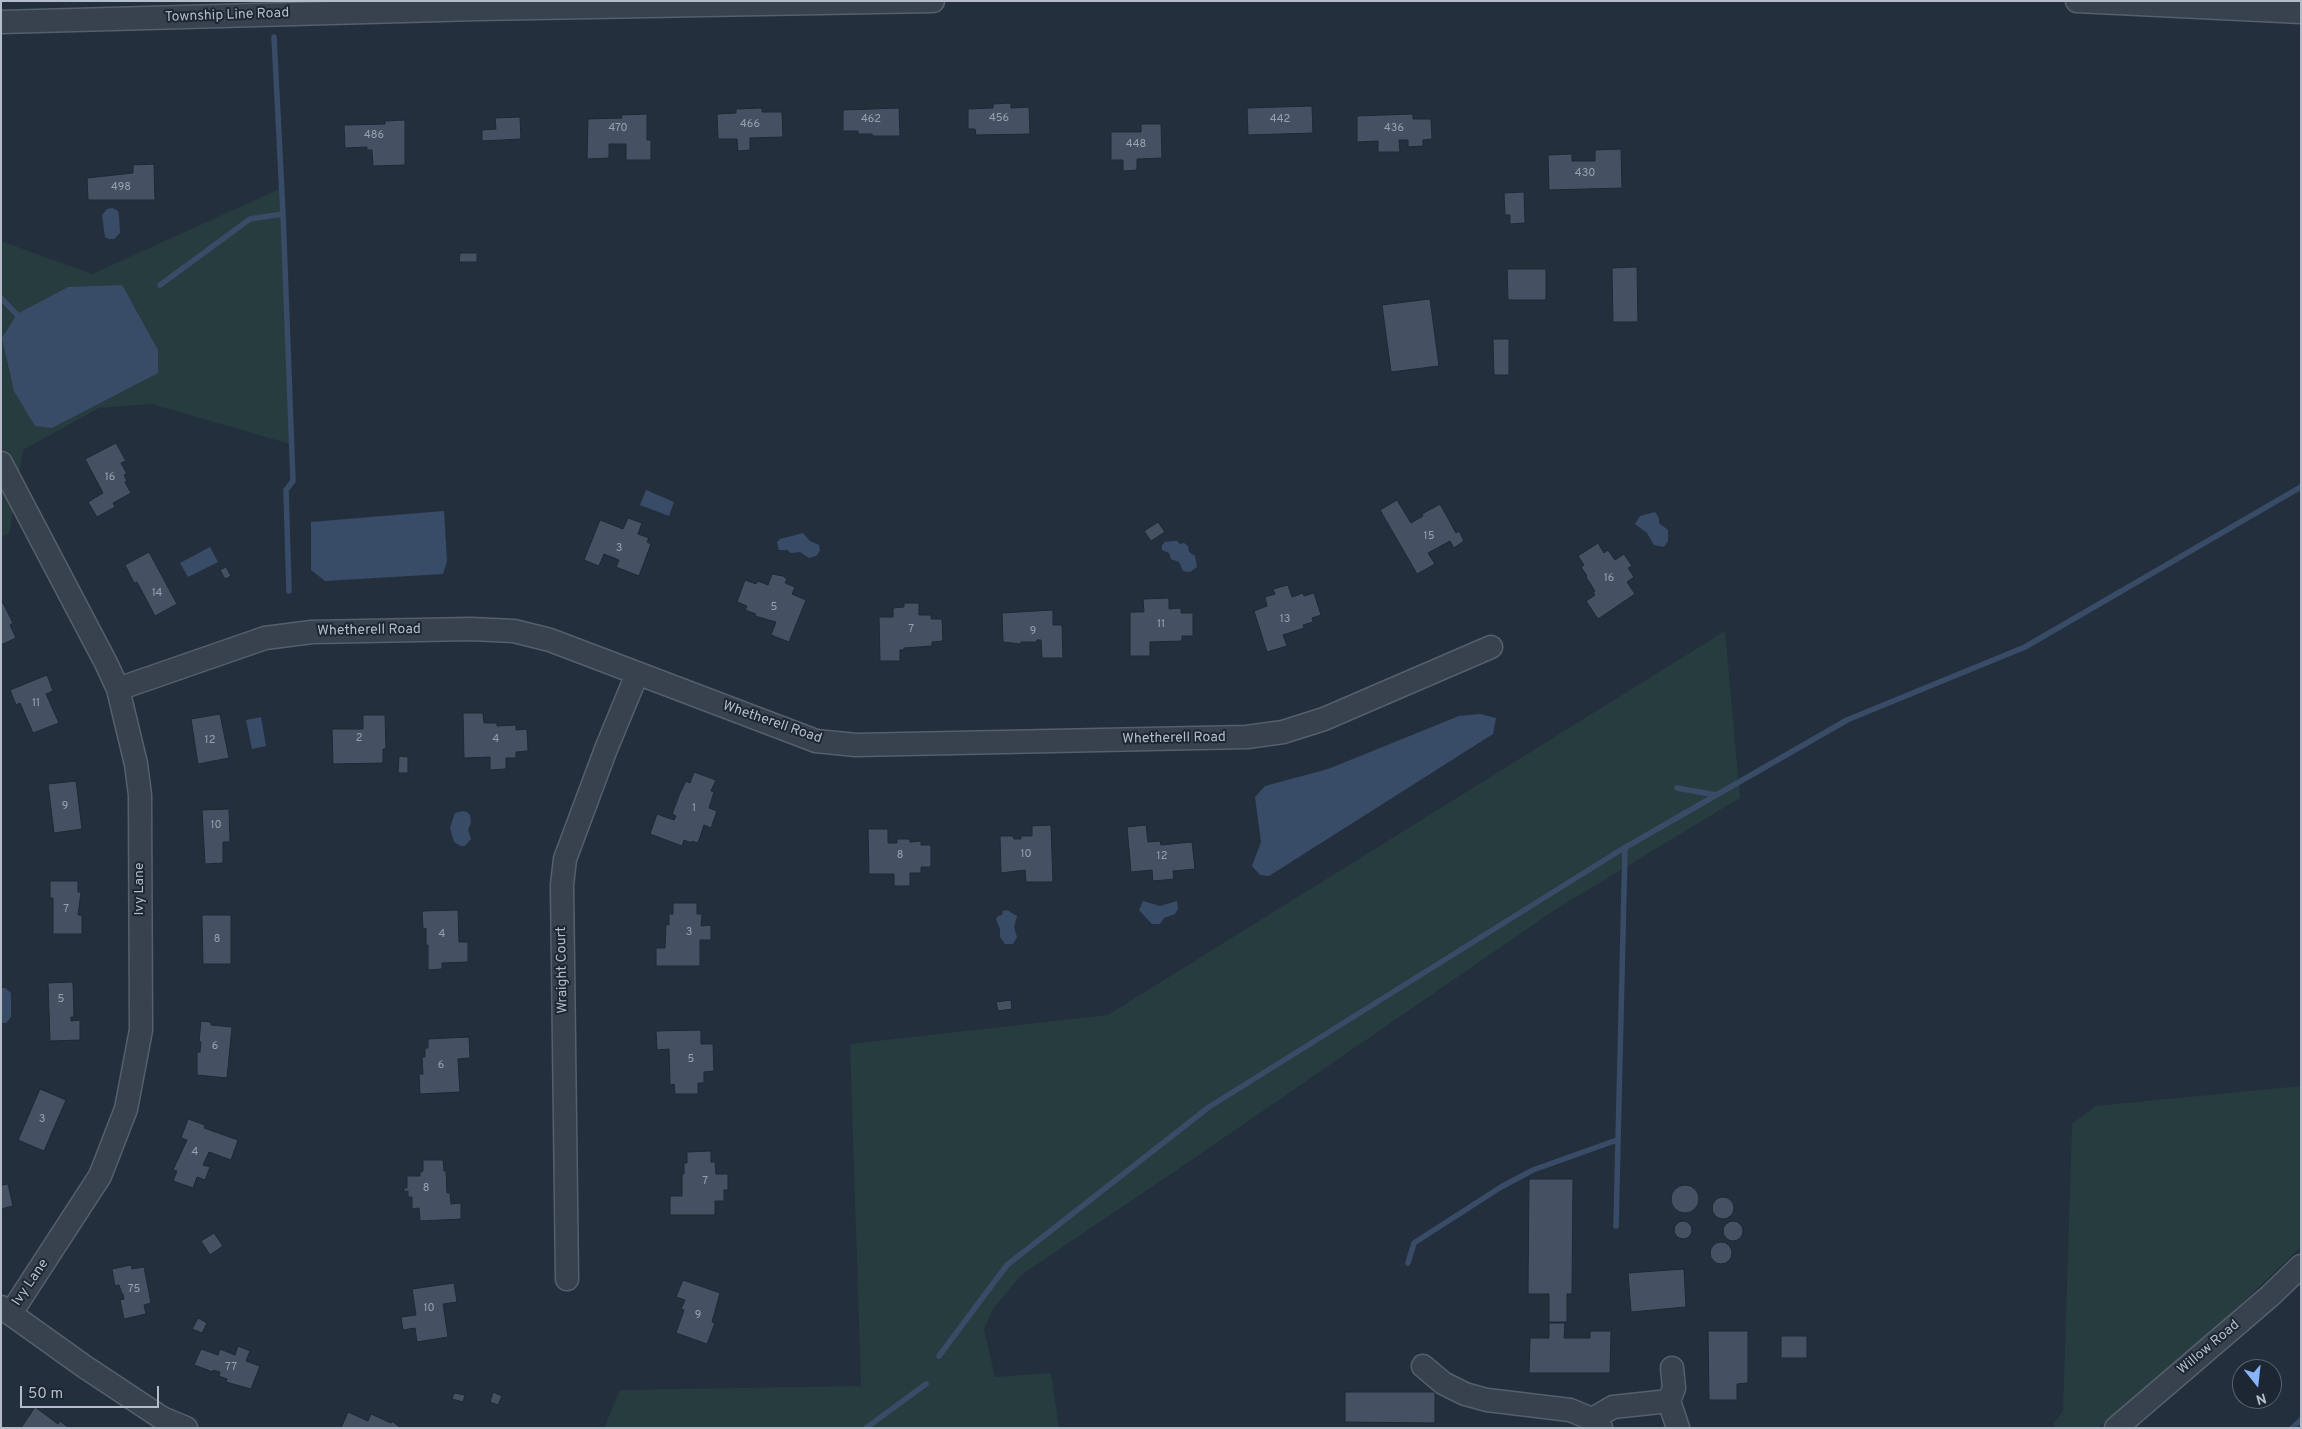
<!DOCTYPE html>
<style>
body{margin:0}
#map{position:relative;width:2302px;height:1429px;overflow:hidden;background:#242f3e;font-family:Overpass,sans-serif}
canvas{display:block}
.frame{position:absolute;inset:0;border:2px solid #b4bcc9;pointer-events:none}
.north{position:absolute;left:2232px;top:1359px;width:50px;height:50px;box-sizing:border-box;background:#1d2633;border:1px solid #59626f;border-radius:50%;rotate:164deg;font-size:14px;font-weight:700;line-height:20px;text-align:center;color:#b4bcc9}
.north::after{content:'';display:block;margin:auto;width:18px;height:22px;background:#8ab4f8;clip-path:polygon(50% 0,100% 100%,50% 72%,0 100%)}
.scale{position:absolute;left:20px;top:1386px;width:139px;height:22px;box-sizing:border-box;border:2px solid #b4bcc9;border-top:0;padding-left:6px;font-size:15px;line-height:18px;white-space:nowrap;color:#b4bcc9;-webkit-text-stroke:4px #1d2633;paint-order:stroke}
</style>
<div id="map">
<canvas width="2302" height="1429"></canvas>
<div class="frame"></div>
<div class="north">N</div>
<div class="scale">50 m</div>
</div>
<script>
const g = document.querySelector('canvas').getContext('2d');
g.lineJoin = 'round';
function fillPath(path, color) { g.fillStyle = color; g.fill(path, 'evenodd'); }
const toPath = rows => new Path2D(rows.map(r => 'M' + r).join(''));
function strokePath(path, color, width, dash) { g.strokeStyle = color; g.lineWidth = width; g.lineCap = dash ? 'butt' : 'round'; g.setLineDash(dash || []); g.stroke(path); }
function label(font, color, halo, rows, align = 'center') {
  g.font = font + ' Overpass,sans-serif'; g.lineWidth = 4; g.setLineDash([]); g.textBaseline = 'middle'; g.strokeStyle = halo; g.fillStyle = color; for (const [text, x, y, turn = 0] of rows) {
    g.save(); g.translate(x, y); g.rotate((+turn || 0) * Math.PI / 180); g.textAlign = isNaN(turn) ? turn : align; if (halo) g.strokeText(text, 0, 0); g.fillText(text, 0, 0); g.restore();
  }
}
fillPath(toPath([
 [284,187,290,444,152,404,99,408,23,450,9,534,1,537,1,241,92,274],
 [1725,631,1740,798,1556,909,1193,1159,1021,1275,993,1309,984,1329,995,1377,1051,1373,1059,1428,604,1428,620,1390,861,1386,850,1044,1108,1015],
 [2301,1086,2301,1247,2204,1339,2098,1428,2057,1428,2053,1424,2063,1411,2072,1124,2096,1106]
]), '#263c3f');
fillPath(toPath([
 [113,208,118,211,119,217,120,233,114,239,109,239,105,237,102,215,107,209],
 [122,285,158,350,158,373,52,428,35,426,14,391,2,338,17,314,68,287],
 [646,490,674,502,669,516,640,505],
 [444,511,447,561,443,574,325,581,311,570,311,522],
 [1655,512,1659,518,1659,523,1668,530,1668,541,1664,547,1654,545,1647,533,1635,524,1640,516],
 [803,533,810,541,819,545,820,551,816,556,809,558,800,552,791,553,787,550,779,550,777,542,780,539],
 [1172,541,1177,541,1180,544,1184,543,1188,546,1189,552,1195,556,1197,567,1190,572,1183,571,1179,562,1171,559,1169,553,1162,550,1162,545,1165,542],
 [210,547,218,562,188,577,180,563],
 [1480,714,1496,718,1493,734,1269,876,1260,875,1252,866,1261,842,1255,797,1265,786,1328,769,1459,716],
 [261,717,266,746,252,749,246,720],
 [463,811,467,812,470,815,471,822,468,830,471,839,465,846,461,846,454,842,450,828,455,813],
 [1143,901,1160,906,1177,901,1178,909,1175,914,1164,918,1160,924,1152,924,1139,910],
 [1007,910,1017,916,1014,927,1017,937,1013,944,1005,944,1000,937,1000,929,996,919,998,916,1002,915,1003,911],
 [1,988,5,988,11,993,11,1017,6,1023,1,1023]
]), '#394c67');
strokePath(toPath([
 [283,214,293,481,286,490,289,591],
 [160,285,250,219,283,214,274,37],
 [1,298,22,320],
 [1677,788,1716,795],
 [1616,1226,1625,848],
 [1408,1263,1414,1243,1501,1187,1533,1170,1617,1140],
 [939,1356,1007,1265,1209,1107,1619,851,1847,720,2025,647,2301,487],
 [866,1428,926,1384],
 [2292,1428,2301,1420]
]), '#394c67', 5.5);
const building = toPath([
 [1011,103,1011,108,1029,107,1030,134,976,135,975,129,968,129,968,109,993,108,993,104,1011,103],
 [1312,106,1313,133,1248,135,1247,108,1312,106],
 [762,108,762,112,782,112,783,137,750,138,750,150,738,151,737,139,718,139,717,114,736,113,736,109,762,108],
 [899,108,900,136,873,136,872,134,858,134,858,131,843,131,843,110,899,108],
 [647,114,647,140,651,140,651,160,626,160,626,144,609,144,609,158,587,159,588,119,622,118,621,115,647,114],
 [1413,114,1413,119,1431,119,1432,139,1423,140,1423,146,1408,147,1408,140,1399,140,1400,152,1378,152,1378,141,1357,142,1357,116,1413,114],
 [520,117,521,139,482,141,482,130,496,129,495,118,520,117],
 [405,120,405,165,373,166,372,150,367,150,367,147,345,148,344,125,385,124,385,121,405,120],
 [1141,124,1161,124,1162,158,1137,159,1137,170,1123,171,1123,160,1111,160,1111,132,1141,132,1141,124],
 [1621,149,1622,188,1549,190,1548,155,1572,154,1572,161,1595,161,1595,150,1621,149],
 [154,164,155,200,88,200,87,178,133,173,133,165,154,164],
 [1524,192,1525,223,1510,224,1510,215,1505,215,1504,193,1524,192],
 [460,253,477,253,477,262,459,262,460,253],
 [1637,267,1638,322,1613,322,1612,268,1637,267],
 [1507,269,1546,269,1546,300,1508,300,1507,269],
 [1430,299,1439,366,1391,372,1382,305,1430,299],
 [1493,339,1509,339,1509,375,1494,375,1493,339],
 [116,443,126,461,121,463,127,474,124,475,127,481,125,482,131,493,113,503,115,507,97,517,88,502,103,493,85,459,116,443],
 [1397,500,1411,523,1423,516,1422,514,1440,504,1456,533,1459,531,1464,541,1454,548,1450,541,1428,553,1435,564,1417,574,1380,510,1397,500],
 [628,518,642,523,638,534,649,538,647,542,651,544,639,576,616,567,619,560,604,554,599,566,584,560,600,520,623,529,628,518],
 [1158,522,1165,532,1151,541,1144,531,1158,522],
 [1598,543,1604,553,1608,550,1615,560,1624,554,1632,566,1628,568,1634,577,1627,582,1635,594,1598,619,1586,601,1595,595,1593,592,1595,591,1586,577,1587,576,1581,567,1584,565,1578,556,1598,543],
 [149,552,177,604,155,616,137,582,134,583,125,565,149,552],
 [226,567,231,576,225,579,220,570,226,567],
 [772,574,783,576,787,579,785,583,795,587,792,594,806,600,789,642,771,635,776,622,755,616,756,614,745,610,747,606,737,602,745,580,756,584,758,581,768,585,772,574],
 [1288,585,1292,597,1303,593,1304,596,1314,593,1321,615,1312,618,1313,622,1303,625,1304,628,1283,635,1287,646,1267,652,1254,611,1267,606,1265,597,1275,594,1273,589,1288,585],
 [1169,598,1169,609,1181,608,1181,613,1193,613,1193,636,1182,636,1182,641,1150,642,1150,656,1130,656,1130,612,1144,612,1143,599,1169,598],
 [3,603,13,623,10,625,16,638,1,645,1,604,3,603],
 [904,603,919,603,919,615,931,615,931,619,942,619,943,641,932,642,932,646,904,648,904,650,900,650,900,661,880,661,879,617,893,617,893,608,904,607,904,603],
 [1053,610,1053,625,1062,625,1063,658,1042,658,1041,640,1037,640,1037,642,1021,642,1021,644,1003,642,1002,613,1053,610],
 [47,675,53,691,46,694,59,723,33,733,20,703,16,705,10,690,47,675],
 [463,713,483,713,484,723,497,723,497,726,516,725,516,730,527,729,528,751,516,752,516,758,506,758,506,769,490,770,490,757,464,758,463,713],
 [220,714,229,758,198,764,191,719,220,714],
 [363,715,385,715,386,749,383,749,383,763,333,764,332,729,363,729,363,715],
 [399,756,408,757,408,773,398,773,399,756],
 [694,772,716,780,711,791,714,792,709,808,717,811,711,828,704,825,698,843,692,841,692,843,684,840,682,846,650,834,657,814,674,820,676,816,672,814,680,793,686,781,690,783,694,772],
 [76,781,82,829,54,833,48,784,76,781],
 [229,809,230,842,223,842,223,863,205,864,202,810,229,809],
 [1051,825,1053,882,1026,882,1025,870,1001,873,1000,836,1013,836,1014,839,1021,839,1021,836,1032,836,1032,826,1051,825],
 [1146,825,1148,842,1160,841,1161,845,1192,842,1195,869,1173,871,1174,879,1153,881,1152,870,1131,872,1127,827,1146,825],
 [868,829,888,829,888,843,897,843,897,839,910,839,910,842,921,841,921,845,931,845,931,867,921,867,921,873,910,873,910,886,894,886,894,874,869,874,868,829],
 [50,881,78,881,78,892,81,892,78,915,82,915,82,934,53,934,53,898,50,898,50,881],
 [673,903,697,903,697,914,702,914,701,926,711,925,711,940,700,940,700,966,656,966,656,948,665,948,666,924,669,925,669,914,673,914,673,903],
 [458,910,459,942,468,942,468,962,442,963,442,969,428,970,428,945,426,945,426,928,423,929,422,911,458,910],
 [202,915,231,915,231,964,203,964,202,915],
 [73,982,74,1017,71,1017,71,1021,80,1020,80,1040,50,1041,48,983,73,982],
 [1011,1000,1012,1009,998,1011,996,1002,1011,1000],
 [201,1021,211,1022,211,1025,232,1027,227,1078,197,1075,197,1052,200,1052,201,1042,199,1041,201,1021],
 [701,1030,701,1044,713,1044,714,1071,704,1072,704,1083,698,1083,698,1094,675,1094,674,1084,670,1085,669,1049,657,1050,656,1031,701,1030],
 [469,1037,470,1058,458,1059,460,1092,420,1094,419,1074,423,1074,422,1057,425,1057,425,1048,428,1048,428,1039,469,1037],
 [40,1089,66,1100,44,1151,18,1140,40,1089],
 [188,1119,205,1125,204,1128,238,1140,231,1160,209,1152,203,1165,210,1167,205,1180,197,1177,193,1188,173,1181,177,1171,173,1170,187,1140,181,1138,188,1119],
 [711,1151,711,1162,715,1162,716,1174,728,1174,728,1190,724,1190,724,1201,715,1201,715,1215,670,1215,670,1196,682,1196,682,1174,684,1174,684,1163,687,1163,687,1152,711,1151],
 [423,1160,443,1160,444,1171,446,1171,447,1193,450,1193,451,1204,461,1203,461,1219,420,1221,419,1208,412,1209,412,1197,408,1197,408,1191,404,1192,404,1188,407,1188,407,1176,420,1176,420,1172,423,1171,423,1160],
 [1529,1179,1573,1179,1572,1294,1567,1294,1567,1322,1549,1322,1549,1294,1528,1294,1529,1179],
 [8,1184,13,1206,1,1209,1,1185,8,1184],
 '1671 1199a14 14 0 1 1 28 0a14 14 0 1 1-28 0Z',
 '1712 1208a11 11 0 1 1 22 0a11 11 0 1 1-22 0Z',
 '1674 1230a9 9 0 1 1 18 0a9 9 0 1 1-18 0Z',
 '1723 1231a10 10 0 1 1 20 0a10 10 0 1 1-20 0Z',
 [214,1233,223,1246,210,1255,201,1241,214,1233],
 '1710 1253a11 11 0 1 1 22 0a11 11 0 1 1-22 0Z',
 [131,1265,132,1269,144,1267,151,1303,144,1305,146,1314,124,1319,120,1300,124,1299,123,1294,122,1294,119,1285,115,1286,112,1269,131,1265],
 [1684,1269,1686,1307,1631,1312,1628,1273,1684,1269],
 [683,1280,720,1293,712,1322,715,1323,707,1344,676,1333,684,1310,681,1309,685,1300,676,1297,683,1280],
 [454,1283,457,1302,443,1304,448,1337,417,1342,415,1328,403,1330,401,1317,416,1315,412,1289,454,1283],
 [198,1318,207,1323,202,1333,192,1329,198,1318],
 [1549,1323,1565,1323,1564,1338,1590,1338,1590,1331,1611,1331,1610,1373,1529,1373,1530,1338,1549,1338,1549,1323],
 [1708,1331,1748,1331,1748,1383,1737,1384,1737,1400,1709,1400,1708,1331],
 [1781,1336,1807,1336,1807,1358,1781,1358,1781,1336],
 [238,1346,250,1351,246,1361,260,1366,251,1389,226,1382,227,1379,219,1376,220,1372,213,1370,213,1372,194,1365,201,1349,218,1355,220,1349,235,1355,238,1346],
 [493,1392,502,1396,498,1405,490,1402,493,1392],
 [1345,1392,1435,1392,1435,1423,1345,1422,1345,1392],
 [454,1393,465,1395,463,1402,452,1399,454,1393],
 [35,1407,58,1424,60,1421,69,1428,21,1428,35,1407],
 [348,1412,368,1421,371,1414,391,1423,392,1421,401,1428,341,1428,348,1412]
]);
fillPath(building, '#455162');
strokePath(building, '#1f2835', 1);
const minor = toPath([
 [2077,1,2301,12],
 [1,22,477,9,933,1],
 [1,463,106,663,118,689,136,764,140,795,141,1030,126,1109,100,1176,11,1313],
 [118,689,265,638,312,632,471,629,514,631,550,640,816,741,856,745,1247,737,1283,732,1324,719,1491,647],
 [567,1279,562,885,565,859,606,749,637,674],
 [1,1307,85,1367,162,1418,186,1428],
 [1423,1366,1443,1383,1465,1394,1487,1400,1570,1410,1587,1417,1601,1428],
 [1672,1368,1674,1388,1669,1401,1678,1428],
 [1591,1420,1613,1407,1669,1401],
 [2116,1428,2270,1296,2301,1266]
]);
strokePath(minor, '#565f6c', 25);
strokePath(minor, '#38414e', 22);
label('11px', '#98a1af', null, [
 ["456",999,119],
 ["462",871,120],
 ["442",1280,120],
 ["466",750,125],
 ["470",618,129],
 ["436",1394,129],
 ["486",374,136],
 ["448",1136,145],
 ["430",1585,174],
 ["498",121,188],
 ["16",110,478],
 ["15",1429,537],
 ["3",619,549],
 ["16",1609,579],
 ["14",157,594],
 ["5",774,608],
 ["13",1285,620],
 ["11",1161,625],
 ["7",911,630],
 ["9",1033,632],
 ["11",36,704],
 ["2",359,739],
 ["4",496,740],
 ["12",210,741],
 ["9",65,807],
 ["1",694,809],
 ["10",216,826],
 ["10",1026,855],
 ["8",900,856],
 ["12",1162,857],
 ["7",66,910],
 ["3",689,933],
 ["4",442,935],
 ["8",217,940],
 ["5",61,1000],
 ["6",215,1047],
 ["5",691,1060],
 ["6",441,1066],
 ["3",42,1120],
 ["4",195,1153],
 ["7",705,1182],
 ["8",426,1189],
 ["75",134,1290],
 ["10",429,1309],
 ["9",698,1316],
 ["77",231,1368]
]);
label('14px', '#b4bcc9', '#1d2633', [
 ["Township Line Road",227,16,-2],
 ["Whetherell Road",369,631,-1],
 ["Whetherell Road",772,723,19],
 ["Whetherell Road",1174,739,-1],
 ["Ivy Lane",140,889,-90],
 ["Wraight Court",563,970,-91],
 ["Ivy Lane",31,1283,-56],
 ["Willow Road",2209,1348,-40]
]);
</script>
